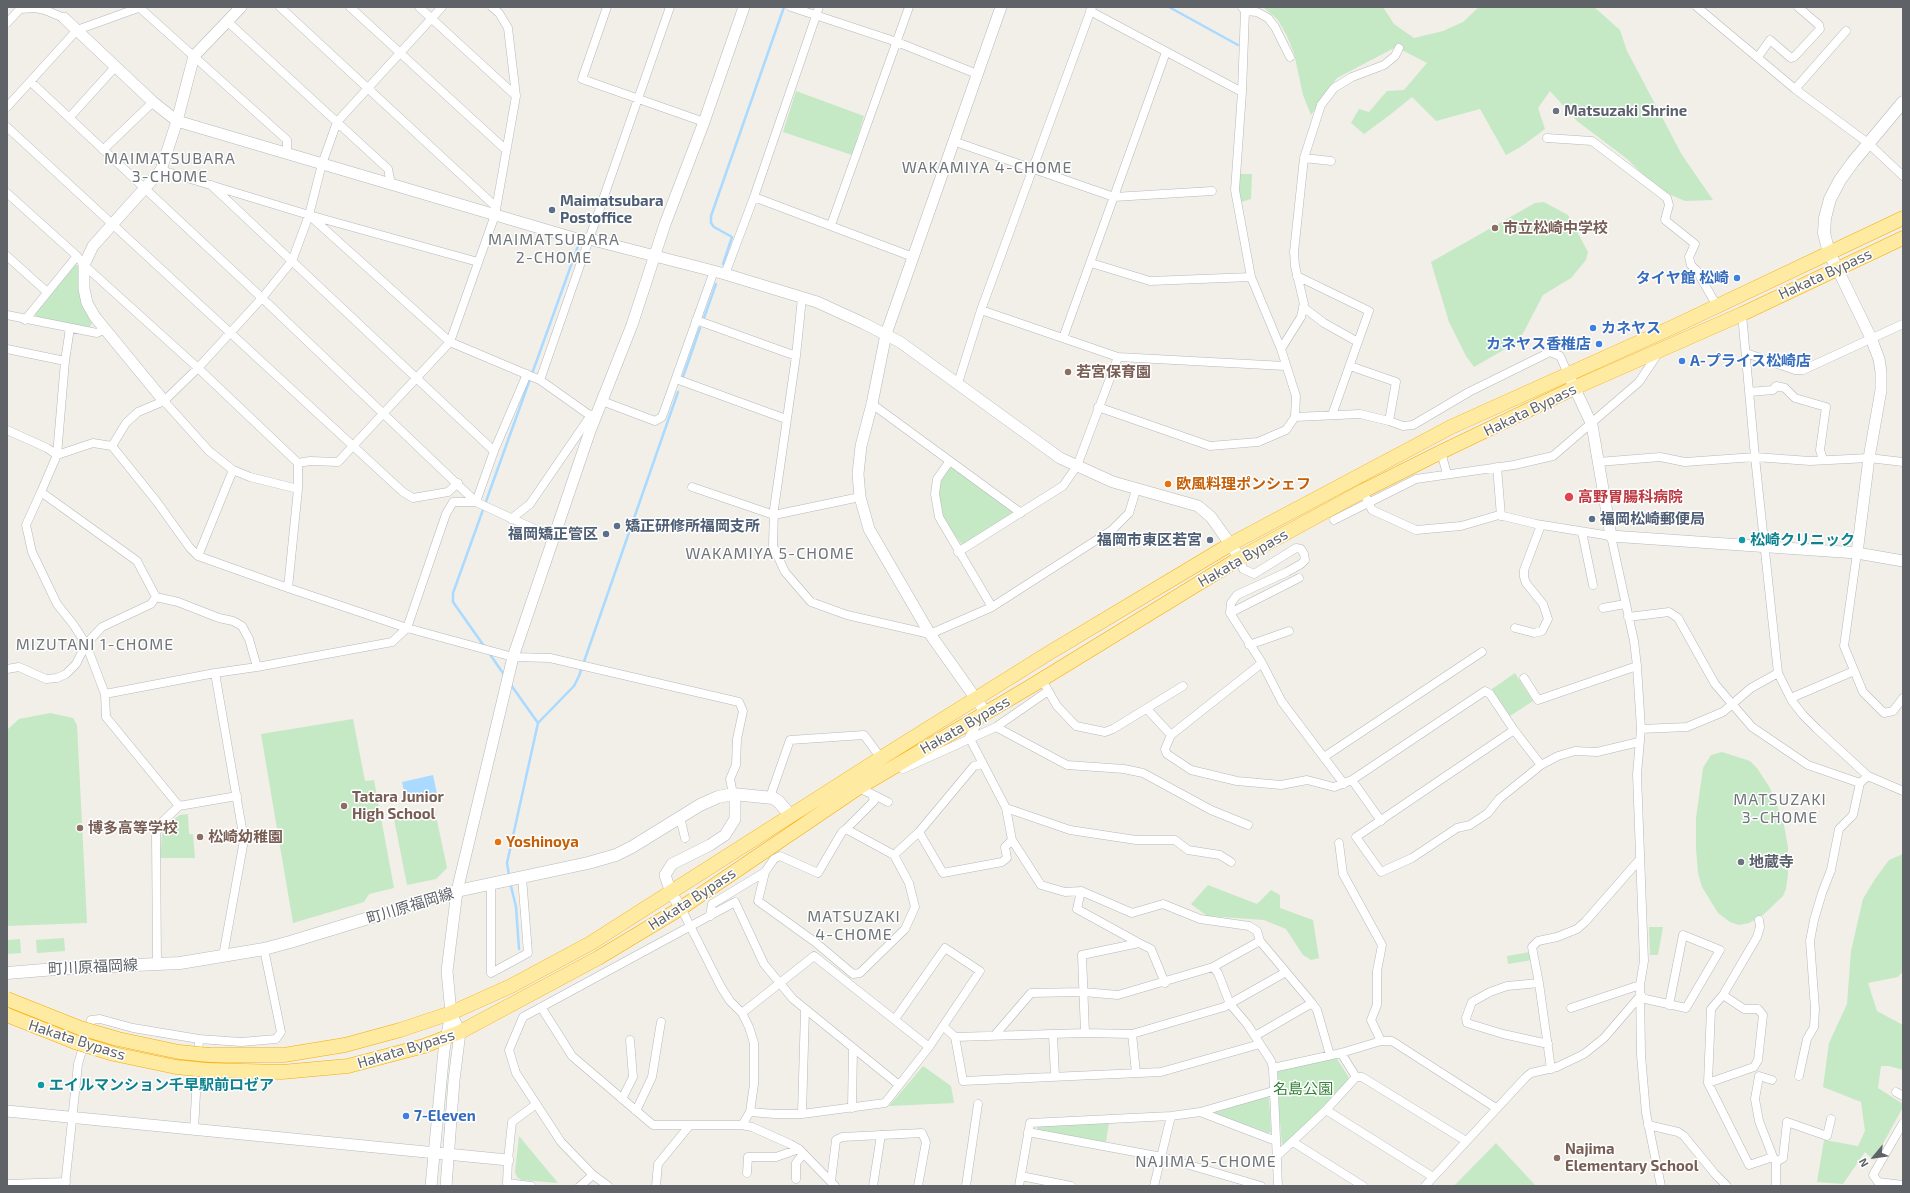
<!DOCTYPE html>
<meta charset="utf-8">
<style>
body{margin:0}
#map{position:relative;width:1910px;height:1193px;overflow:hidden;background:#f1efe8;font-family:"Exo 2",sans-serif}
canvas{display:block}
.frame{position:absolute;inset:0;border:8px solid #5f6368;pointer-events:none}
.north{position:absolute;left:1854px;top:1137px;width:40px;height:40px;-webkit-text-stroke:3px #fff;paint-order:stroke;rotate:241deg;font-size:11px;font-weight:700;line-height:16px;text-align:center;color:#5f6368}
.north::after{content:'';display:block;margin:auto;width:14px;height:18px;background:#5f6368;clip-path:polygon(50% 0,100% 100%,50% 72%,0 100%)}
</style>
<div id="map">
<canvas width="1910" height="1193"></canvas>
<div class="frame"></div>
<div class="north">N</div>
</div>
<script>
const g = document.querySelector('canvas').getContext('2d');
g.lineJoin = 'round';
function fillPath(path, color) { g.fillStyle = color; g.fill(path, 'evenodd'); }
const toPath = rows => new Path2D(rows.map(r => 'M' + r).join(''));
function strokePath(path, color, width, dash) { g.strokeStyle = color; g.lineWidth = width; g.lineCap = dash ? 'butt' : 'round'; g.setLineDash(dash || []); g.stroke(path); }
function label(font, color, halo, rows, align = 'center') {
  g.font = font + ' "Exo 2","Noto Sans JP",sans-serif'; g.lineWidth = 3; g.setLineDash([]); g.textBaseline = 'middle'; g.strokeStyle = halo; g.fillStyle = color; for (const [text, x, y, turn = 0] of rows) {
    g.save(); g.translate(x, y); g.rotate((+turn || 0) * Math.PI / 180); g.textAlign = isNaN(turn) ? turn : align; if (halo) g.strokeText(text, 0, 0); g.fillText(text, 0, 0); g.restore();
  }
}
fillPath(toPath([
 [1263,7,1383,7,1394,24,1414,38,1443,31,1463,22,1479,7,1594,7,1620,30,1627,51,1682,155,1713,200,1685,201,1659,190,1626,158,1577,121,1550,91,1538,108,1545,129,1522,146,1506,155,1480,109,1436,121,1412,97,1391,114,1364,134,1351,123,1359,109,1369,112,1387,91,1404,90,1427,63,1396,47,1337,78,1311,115,1303,95,1294,53,1287,36,1278,20],
 [796,91,864,116,852,155,783,132],
 [1240,174,1252,174,1251,199,1241,202,1238,187],
 [1544,202,1568,215,1588,252,1586,260,1571,278,1543,295,1519,341,1474,367,1466,356,1449,322,1431,262,1535,203],
 [74,264,77,265,79,268,78,284,82,300,93,320,90,327,82,328,36,317,35,312],
 [952,467,1012,510,1013,514,962,545,942,517,938,496,941,481,948,469],
 [1515,673,1533,701,1510,716,1492,689],
 [50,713,73,718,77,725,87,923,7,926,7,730,19,719],
 [353,719,365,781,374,780,394,888,369,894,364,902,293,923,261,734],
 [1722,752,1750,761,1757,768,1770,788,1783,820,1788,847,1788,874,1786,889,1783,896,1763,915,1749,923,1739,925,1730,922,1718,913,1702,887,1698,873,1696,848,1696,818,1703,768,1711,755],
 [435,811,447,868,436,879,407,885,394,819],
 [188,814,189,834,193,834,195,858,160,858,162,835,166,825,180,815],
 [1903,854,1903,971,1898,977,1868,983,1877,1011,1903,1025,1903,1070,1889,1066,1881,1066,1878,1088,1903,1104,1903,1107,1874,1160,1865,1152,1843,1184,1817,1182,1824,1140,1858,1146,1865,1131,1861,1102,1823,1087,1829,1043,1847,1004,1851,951,1863,899,1875,879,1889,860],
 [1208,885,1257,904,1271,890,1280,895,1280,908,1313,920,1319,958,1311,960,1303,955,1286,929,1264,920,1207,916,1191,904],
 [1649,927,1663,927,1658,955,1650,955],
 [64,938,65,951,37,953,36,940],
 [20,939,21,953,7,954,7,940],
 [1530,952,1532,960,1508,964,1507,956],
 [1333,1057,1337,1059,1348,1076,1349,1080,1290,1140,1282,1145,1276,1076,1278,1071],
 [923,1066,951,1086,954,1103,889,1106],
 [1265,1095,1269,1098,1271,1132,1268,1133,1210,1112],
 [1109,1122,1106,1142,1038,1131,1037,1125],
 [519,1136,558,1183,521,1180,517,1177,515,1172],
 [1496,1143,1536,1186,1454,1186]
]), '#c5e8c5');
fillPath(toPath([
 [433,775,437,794,406,800,402,782]
]), '#aadaff');
strokePath(toPath([
 [1169,7,1238,45],
 [723,264,732,237,714,227,711,223,711,216,784,7],
 [704,318,716,284],
 [683,377,700,328],
 [484,646,453,602,453,593,578,246],
 [489,653,505,676],
 [511,685,538,723],
 [509,875,507,863,538,723,574,686,579,676,678,392],
 [510,882,516,907,519,949]
]), '#aadaff', 2.5);
const minor = toPath([
 [280,7,496,207],
 [350,7,506,150],
 [419,7,516,96],
 [607,7,582,79,704,122],
 [791,7,897,42,977,74],
 [1697,7,1795,89,1868,143,1903,176],
 [140,8,287,140,287,153],
 [20,9,35,8,45,10,64,18],
 [1090,11,1242,92],
 [1245,11,1257,12,1268,18,1275,27,1290,57],
 [228,22,388,169,391,184],
 [7,23,22,7],
 [1758,57,1770,40,1791,58,1794,57,1820,29,1819,25,1798,7],
 [31,82,262,298,476,502,554,538],
 [1795,89,1846,31],
 [7,107,77,30,141,7],
 [69,118,116,66],
 [7,127,403,492,413,498,448,492,458,483],
 [1547,138,1592,141,1667,198,1669,205,1665,220,1695,244,1689,257,1691,265,1697,271,1717,306],
 [953,141,1114,197,1212,191],
 [103,150,153,102],
 [1304,158,1331,161],
 [161,170,309,215,478,262],
 [211,185,494,451],
 [7,193,77,256,84,265,198,368,298,463,298,489,288,588],
 [754,197,913,257],
 [309,215,450,342,540,380,595,419],
 [831,225,909,7],
 [7,256,47,292],
 [1091,263,1150,281,1251,277],
 [725,274,754,197,819,7],
 [1297,276,1369,311,1332,415],
 [802,298,796,356,774,509,773,546,785,572,811,602,847,615,930,634,992,607,1112,530,1129,513,1136,490],
 [1303,307,1324,323,1358,342],
 [981,310,1118,357,1285,366],
 [1742,314,1755,457,1778,673,1792,701,1803,715,1817,729,1868,776,1903,791],
 [7,315,97,333,105,329],
 [25,320,77,256],
 [696,320,796,356],
 [1063,338,1166,52],
 [7,349,65,361],
 [1281,349,1301,317,1304,304,1295,266,1294,252,1304,158,1321,105,1334,88,1352,77,1384,65,1395,56,1399,48],
 [1746,353,1795,370,1803,370,1903,324],
 [1350,366,1396,382,1389,421],
 [676,379,786,419],
 [540,380,670,7],
 [958,383,981,310,1092,7],
 [1749,392,1773,390,1776,386,1785,388,1795,398,1826,407,1820,450,1823,460],
 [164,401,209,451,233,470,250,477,298,489],
 [602,401,655,421,662,417,714,271],
 [872,404,1021,513],
 [1098,407,1210,446,1258,442,1286,430,1295,417,1296,396,1281,349,1251,277,1235,190,1242,92,1245,11,1242,7],
 [1295,417,1360,414,1389,421,1403,426,1413,425,1469,392,1550,352,1560,356,1568,374],
 [7,430,47,448,57,455],
 [112,446,126,423,138,412,164,401,198,368,262,298,292,261,309,215,322,164,337,122,442,7],
 [1441,452,1447,474],
 [57,455,93,443,112,446,157,502,190,548,198,556,288,588,407,628,513,657,550,658,739,702,743,711,737,739,736,765,730,779,733,794],
 [949,462,937,479,935,494,939,517,992,607],
 [1598,462,1660,457,1685,462,1755,457,1810,461,1869,458,1903,462],
 [298,463,310,461,338,462,450,342,495,215,516,96,508,28,499,13,492,7],
 [1497,467,1501,516],
 [692,487,774,515,860,497],
 [1363,491,1372,510,1416,530,1461,526,1499,515,1536,524,1611,536,1634,641,1637,666,1641,729,1637,774,1644,961,1640,985,1641,1055,1646,1113,1661,1186],
 [41,492,57,455,65,361,70,328],
 [476,502,494,451,527,374],
 [511,519,530,504,591,415],
 [1334,520,1416,479,1514,465,1553,456,1639,382,1659,352],
 [1582,532,1593,585],
 [958,552,1063,486,1077,466,1118,357],
 [1857,553,1844,646,1863,692,1884,713,1893,711,1903,698],
 [198,556,233,470],
 [1240,558,1243,569,1254,574,1296,548,1301,549,1304,554,1305,560,1301,564,1287,572,1237,595,1231,603,1230,613,1262,663,1282,702,1344,784],
 [1603,608,1625,604],
 [1230,613,1299,578],
 [1628,617,1669,612,1678,618,1715,684,1752,727,1808,765,1860,783,1868,776],
 [1515,628,1534,633,1542,631,1548,619,1543,604,1526,583,1524,577,1524,570,1541,525],
 [1249,645,1289,631],
 [257,667,249,639,242,626,233,621,219,618,178,602,156,597,137,561,41,492,26,525,32,552,57,604,73,624,86,644,105,694,215,673,257,667,392,642,407,628,446,514,453,502,476,502],
 [7,669,19,667,46,679,57,678,66,674,76,664,86,644,102,627,151,604,156,597],
 [215,673,244,840,223,956],
 [1524,678,1538,700,1637,666],
 [1042,680,1057,706,1076,726,1105,732,1113,729,1183,686],
 [105,694,106,717,179,806],
 [1791,698,1854,671],
 [1147,709,1171,735,1262,663],
 [980,720,969,737,1006,808,1012,840,1041,885,1065,892,1081,891,1132,913,1163,904,1200,919,1249,926,1257,931,1260,941,1312,1003,1317,1010,1330,1055],
 [996,727,1067,765,1124,769,1143,773,1211,810,1248,825],
 [1641,729,1687,727,1723,712,1751,688,1778,673],
 [1514,730,1356,837,1381,872,1412,858,1457,828,1470,825,1488,813,1499,799,1541,765,1558,756,1575,751,1597,752,1639,742],
 [1171,735,1165,749,1167,754,1191,770,1237,781,1281,785,1307,780,1334,787,1352,780,1485,691,1490,694,1514,730,1541,765],
 [1324,757,1482,652],
 [903,769,996,727,1048,691],
 [1352,780,1381,821],
 [872,794,888,802],
 [770,797,790,740,864,735,881,758],
 [1006,808,1070,830,1136,840,1175,840,1188,850,1220,855,1231,862],
 [680,817,685,838],
 [846,829,874,801,872,794,858,788],
 [919,832,943,873,1002,862,1007,858,1005,847,1012,840],
 [1339,843,1343,874,1382,945,1377,971,1377,1005,1371,1020,1381,1041],
 [894,855,919,832,974,766,982,764],
 [491,885,491,973,528,953,522,877],
 [1081,891,1077,909,1139,943],
 [681,908,721,987,730,1001,742,1013,749,1027,754,1043,754,1084,750,1112,742,1125],
 [710,916,712,904,765,872,774,859,780,856,818,873,842,832,846,829,894,855,909,883,915,907,905,929,860,973,853,974,815,942,758,901,765,872],
 [1759,920,1760,927,1757,937,1723,995,1711,1009,1708,1083,1749,1165,1773,1157,1776,1162,1776,1186],
 [157,964,156,833,162,822,179,806,237,796],
 [1213,967,1218,973,1230,1004,1247,1024,1271,1061,1273,1068,1278,1186],
 [1539,983,1507,986,1490,992,1472,1002,1466,1018,1467,1023,1503,1034,1548,1044],
 [1641,998,1686,1008,1720,950,1683,935,1669,1005],
 [541,1007,572,1056,653,1125,742,1125,752,1127,790,1144,799,1149,835,1186],
 [1571,1008,1640,985],
 [742,1013,814,956,929,1047],
 [943,1026,955,1037],
 [1085,1033,1082,955,1139,943,1151,949,1165,983],
 [1053,1034,1055,1077],
 [1132,1034,1136,1073],
 [994,1036,1031,993,1083,992,1118,995,1213,967,1260,941],
 [1255,1036,1312,1003],
 [1260,1044,1161,1072,963,1081,955,1037,1085,1033,1132,1034,1224,1007,1286,972],
 [1273,1068,1341,1053,1381,1041,1392,1041,1496,1108],
 [1551,1069,1539,983,1532,947,1538,941,1557,937,1577,929,1585,922,1640,859],
 [1799,1076,1807,1039,1814,1027,1815,1009,1810,941,1814,920,1822,893,1831,870,1839,829,1853,815,1860,783],
 [1356,1077,1362,1077,1466,1141],
 [1772,1080,1759,1076,1755,1099,1759,1121,1773,1157],
 [1708,1083,1754,1067,1758,1060,1763,1015,1758,1009,1744,1009,1723,995],
 [1896,1092,1903,1096],
 [622,1099,633,1077,630,1040],
 [852,1108,853,1048],
 [1326,1110,1433,1177],
 [636,1111,652,1077,661,1022],
 [750,1112,775,1114,802,1114,885,1103,929,1047,980,971,945,948,895,1019],
 [1200,1112,1276,1141],
 [802,1114,805,1010],
 [1903,1123,1873,1175,1878,1182,1903,1185],
 [1648,1125,1678,1132,1684,1136,1715,1174,1727,1186],
 [194,1130,199,1039],
 [1028,1132,1162,1157,1261,1186],
 [1293,1142,1363,1186],
 [1277,1156,1326,1110,1356,1077,1341,1053],
 [1776,1162,1783,1158,1787,1122,1827,1136,1831,1119],
 [747,1173,748,1157,776,1157,799,1149],
 [1021,1176,1071,1186],
 [796,1179,796,1163,803,1154],
 [831,1181,836,1140,842,1137,922,1133,926,1142,918,1186],
 [7,1184,66,1182],
 [65,1186,78,1064,91,1020,100,1019,133,1028,199,1039,241,1042,276,1039,281,1032,264,949],
 [531,1186,507,1183,508,1160,512,1122,535,1105],
 [580,1186,593,1175],
 [608,1186,593,1175,561,1142,516,1073,509,1050,523,1017,735,902,764,964,793,999,899,1085],
 [656,1186,658,1164,690,1125],
 [873,1186,881,1135],
 [966,1186,978,1104],
 [1019,1186,1030,1123,1171,1116,1200,1112,1273,1091],
 [1154,1186,1171,1116],
 [1425,1186,1526,1077,1531,1073,1557,1067,1584,1054,1604,1038,1641,995]
]);
const tertiary = toPath([
 [64,18,153,102,177,121,577,239,589,239,725,274,817,302,863,323,900,342,1060,458,1113,482,1198,506,1211,517,1240,558],
 [1837,268,1871,338,1879,359,1881,372,1881,390,1869,458,1857,553],
 [1568,374,1592,425,1611,536,1857,553,1903,561],
 [164,401,95,317,87,303,84,289,84,265,93,246,161,170,177,121,194,56,241,7],
 [986,713,930,634,869,529,860,497,858,474,861,446,872,404,886,334,1001,7],
 [681,908,671,893,665,875,672,864,710,845,725,835,735,819,735,801,733,794],
 [7,1111,508,1160],
 [431,1186,444,1050,451,1013],
 [446,1186,454,1080,460,1032,451,1013,447,971,457,891,513,657,590,431,632,325,665,224,704,122,744,7]
]);
const secondary = toPath([
 [1837,268,1829,253,1824,233,1825,218,1830,199,1840,180,1853,162,1903,102],
 [7,973,68,968,180,963,264,949,290,942,457,891,588,863,616,855,632,847,700,805,718,797,733,794,773,798,778,801,790,815]
]);
const trunk = toPath([
 [209,1055,284,1055,345,1045,400,1030,451,1013,511,986,591,943,881,758,1049,653,1231,544,1451,427,1673,327,1903,218],
 [207,1070,282,1072,348,1066,424,1046,460,1032,598,958,681,908,858,788,1028,688,1240,558,1363,491,1441,452,1574,388,1742,314,1903,238]
]);
strokePath(minor, '#b5b8bc', 9);
strokePath(tertiary, '#b5b8bc', 12);
strokePath(secondary, '#b6babf', 13);
strokePath(trunk, '#f9ab00', 15);
strokePath(minor, '#fff', 8);
strokePath(tertiary, '#fff', 11);
strokePath(secondary, '#fff', 12);
strokePath(trunk, '#feeaa1', 14);
const trunkBridge = toPath([
 [7,999,80,1028,118,1039,179,1052,209,1055],
 [7,1015,75,1042,114,1054,176,1067,207,1070]
]);
strokePath(trunkBridge, '#f9ab00', 15, []);
strokePath(trunkBridge, '#feeaa1', 14);
for (const [x, y, r, color] of [
 [1556,111,4,"#6b7280"],
 [552,210,4,"#5c6f8a"],
 [1495,228,4,"#8d6e63"],
 [1737,278,4,"#3f7fe0"],
 [1593,328,4,"#3f7fe0"],
 [1599,344,4,"#3f7fe0"],
 [1682,361,4,"#3f7fe0"],
 [1068,372,4,"#8d6e63"],
 [1168,484,4,"#e8710a"],
 [1569,497,5,"#e0444e"],
 [1592,519,4,"#5c6f8a"],
 [617,526,4,"#5c6f8a"],
 [606,534,4,"#5c6f8a"],
 [1210,540,4,"#5c6f8a"],
 [1742,540,4,"#0f9aa8"],
 [344,806,4,"#8d6e63"],
 [80,828,4,"#8d6e63"],
 [200,837,4,"#8d6e63"],
 [498,842,4,"#e8710a"],
 [1741,862,4,"#6b7280"],
 [41,1085,4,"#0f9aa8"],
 [406,1116,4,"#3f7fe0"],
 [1557,1158,4,"#8d6e63"]
]) { const dot = new Path2D(); dot.arc(x, y, r, 0, 2 * Math.PI); g.fillStyle = color; g.fill(dot); strokePath(dot, '#fff', 1.5); }
label('bold 15px', '#5b616d', '#fff', [
 ["Matsuzaki Shrine",1564,111],
 ["地蔵寺",1749,862]
], 'left');
label('bold 15px', '#4e5e75', '#fff', [
 ["Maimatsubara",560,201],
 ["Postoffice",560,218],
 ["福岡松崎郵便局",1600,519],
 ["矯正研修所福岡支所",625,526],
 ["福岡矯正管区",598,534,"right"],
 ["福岡市東区若宮",1202,540,"right"]
], 'left');
label('bold 15px', '#785e54', '#fff', [
 ["市立松崎中学校",1503,228],
 ["若宮保育園",1076,372],
 ["Tatara Junior",352,797],
 ["High School",352,814],
 ["博多高等学校",88,828],
 ["松崎幼稚園",208,837],
 ["Najima",1565,1149],
 ["Elementary School",1565,1166]
], 'left');
label('15px', '#5f6368', '#fff', [
 ["Hakata Bypass",1825,274,-25],
 ["Hakata Bypass",1530,410,-26],
 ["Hakata Bypass",1243,558,-30],
 ["Hakata Bypass",965,725,-30],
 ["Hakata Bypass",692,899,-33],
 ["町川原福岡線",410,906,-17],
 ["町川原福岡線",93,967,-3],
 ["Hakata Bypass",77,1040,18],
 ["Hakata Bypass",406,1049,-17]
]);
label('bold 15px', '#366cbe', '#fff', [
 ["タイヤ館 松崎",1729,278,"right"],
 ["カネヤス",1601,328],
 ["カネヤス香椎店",1591,344,"right"],
 ["A-プライス松崎店",1690,361],
 ["7-Eleven",414,1116]
], 'left');
label('bold 15px', '#c56008', '#fff', [
 ["欧風料理ポンシェフ",1176,484],
 ["Yoshinoya",506,842]
], 'left');
label('bold 15px', '#be3a42', '#fff', [
 ["高野胃腸科病院",1578,497]
], 'left');
label('bold 15px', '#0d838f', '#fff', [
 ["松崎クリニック",1750,540],
 ["エイルマンション千早駅前ロゼア",49,1085]
], 'left');
label('15px', '#348238', '#fff', [
 ["名島公園",1303,1089]
]);
g.letterSpacing = '1px';
label('16px', '#70757a', '#fff', [
 ["MAIMATSUBARA",170,159],
 ["3-CHOME",170,177],
 ["WAKAMIYA 4-CHOME",987,168],
 ["MAIMATSUBARA",554,240],
 ["2-CHOME",554,258],
 ["WAKAMIYA 5-CHOME",770,554],
 ["MIZUTANI 1-CHOME",95,645],
 ["MATSUZAKI",1780,800],
 ["3-CHOME",1780,818],
 ["MATSUZAKI",854,917],
 ["4-CHOME",854,935],
 ["NAJIMA 5-CHOME",1206,1162]
]);
g.letterSpacing = '0px';
</script>
